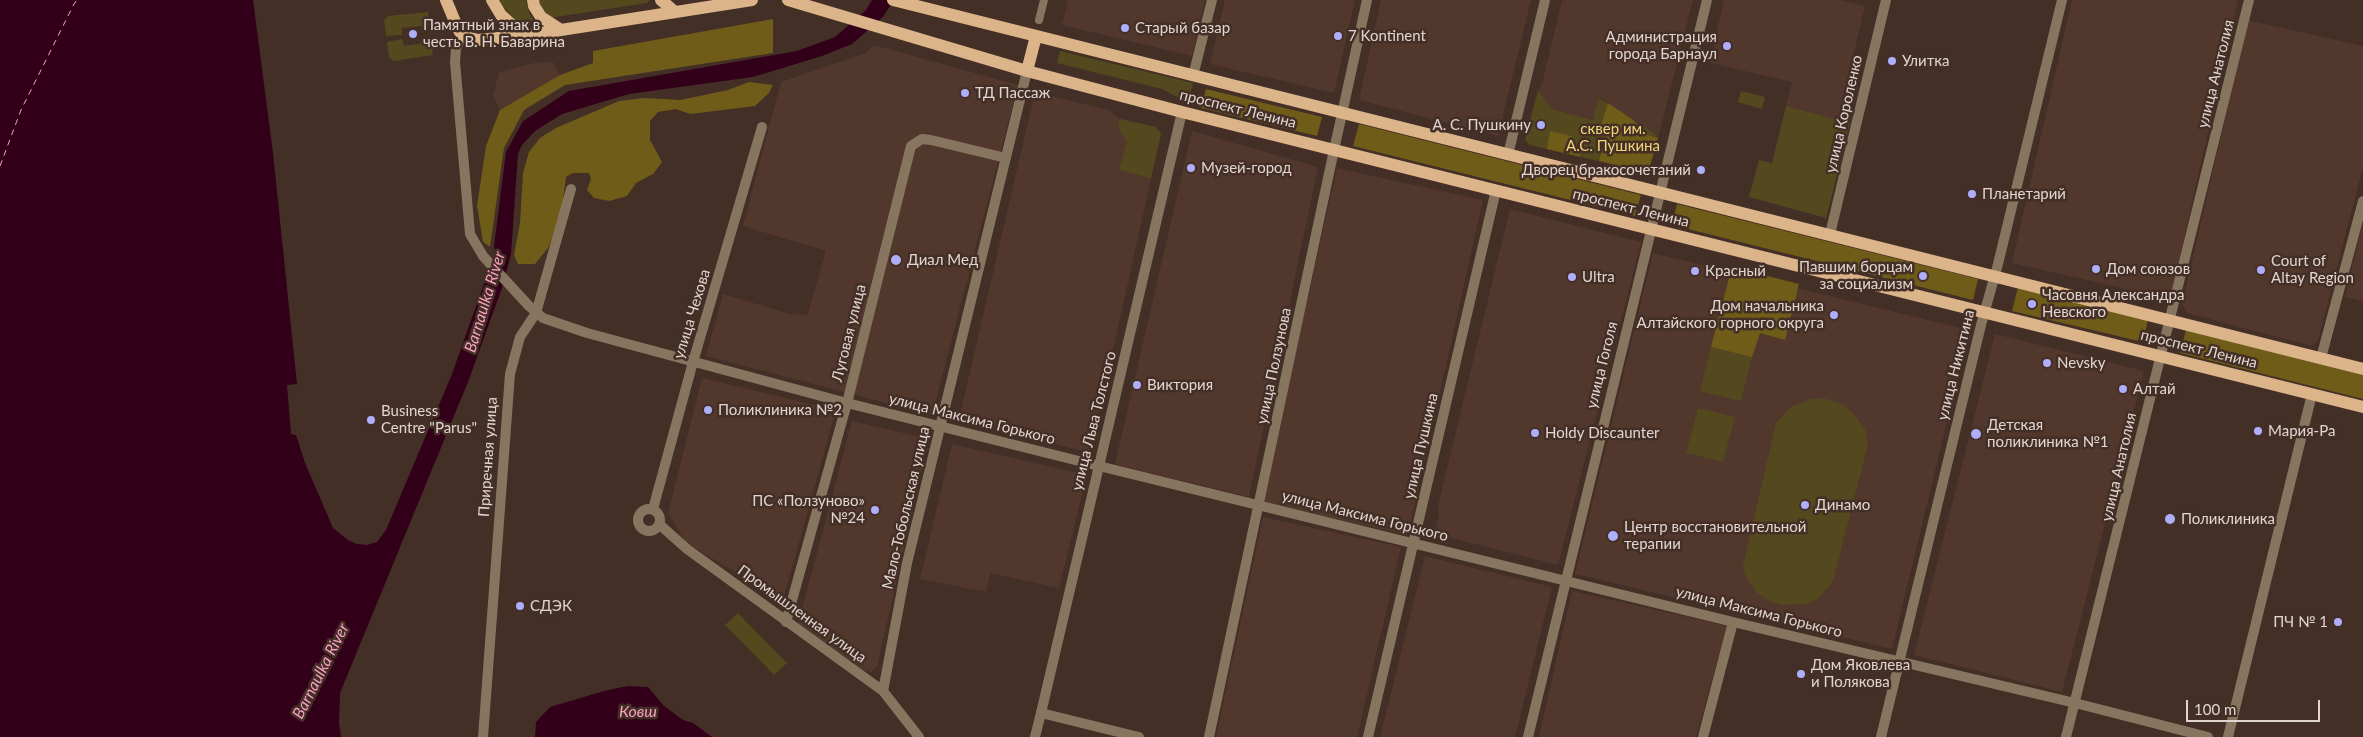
<!DOCTYPE html>
<meta charset="utf-8">
<style>
body{margin:0}
#map{position:relative;width:2363px;height:737px;overflow:hidden;background:#432f26;font-family:Lato,sans-serif}
canvas{display:block}
.scale{position:absolute;left:2186px;top:700px;width:134px;height:22px;box-sizing:border-box;border:2px solid #e2d4cf;border-top:0;padding-left:6px;font-size:15px;line-height:18px;white-space:nowrap;color:#e2d4cf;-webkit-text-stroke:4px #432f26;paint-order:stroke}
</style>
<div id="map">
<canvas width="2363" height="737"></canvas>
<div class="scale">100 m</div>
</div>
<script>
const g = document.querySelector('canvas').getContext('2d');
g.lineJoin = 'round';
function fillPath(path, color) { g.fillStyle = color; g.fill(path, 'evenodd'); }
const toPath = rows => new Path2D(rows.map(r => 'M' + r).join(''));
function strokePath(path, color, width, dash) { g.strokeStyle = color; g.lineWidth = width; g.lineCap = dash ? 'butt' : 'round'; g.setLineDash(dash || []); g.stroke(path); }
function label(font, color, halo, rows, align = 'center') {
  g.font = font + ' Lato,sans-serif'; g.lineWidth = 5; g.setLineDash([]); g.textBaseline = 'middle'; g.strokeStyle = halo; g.fillStyle = color; for (const [text, x, y, turn = 0] of rows) {
    g.save(); g.translate(x, y); g.rotate((+turn || 0) * Math.PI / 180); g.textAlign = isNaN(turn) ? turn : align; if (halo) g.strokeText(text, 0, 0); g.fillText(text, 0, 0); g.restore();
  }
}
fillPath(toPath([
 [1068,0,1205,0,1192,56,1062,25],
 [1225,0,1355,0,1334,93,1210,64],
 [1381,0,1531,0,1498,136,1359,100],
 [1562,0,1693,0,1658,138,1654,133,1600,98,1594,120,1552,109,1538,90,1542,84],
 [1724,0,1840,0,1865,6,1838,120,1786,106,1792,82,1710,63],
 [2072,0,2238,0,2170,299,2012,263],
 [2248,20,2363,46,2363,167,2318,340,2312,346,2187,313,2182,304],
 [874,45,1018,85,932,415,706,356,723,294,794,315,795,313,807,316,826,251,743,226,781,82,866,53],
 [553,62,560,75,500,110,493,96,499,72,534,63],
 [1035,92,1108,110,1120,119,1156,127,1161,134,1090,453,959,419],
 [1192,131,1318,167,1249,497,1115,464],
 [1337,168,1483,200,1408,535,1262,503],
 [1510,209,1641,242,1558,565,1435,534,1439,515,1438,505],
 [2363,223,2363,301,2345,297],
 [1653,253,1969,330,1892,649,1575,574],
 [1995,334,2144,371,2062,692,1914,655],
 [702,378,836,410,783,600,686,543,668,513],
 [852,421,929,439,877,666,871,672,863,670,798,624],
 [952,444,1087,475,1059,588,990,573,986,592,920,579],
 [1263,517,1401,547,1357,737,1216,737],
 [1425,556,1552,587,1515,737,1380,737],
 [1572,591,1727,626,1696,737,1539,737]
]), '#52372c');
fillPath(toPath([
 [498,0,526,0,529,13,535,21,520,23,514,19],
 [536,0,650,0,647,3,549,18],
 [428,12,430,25,402,28,402,35,386,36,384,20,388,16],
 [402,39,404,46,431,42,433,55,394,61,389,58,387,42],
 [1060,51,1193,83,1188,103,1162,89,1057,63],
 [1538,90,1552,109,1593,120,1599,98,1654,133,1658,138,1650,166,1641,171,1530,145,1525,140],
 [1741,91,1765,97,1762,109,1738,102],
 [1786,106,1850,123,1826,218,1749,197,1759,160,1772,163],
 [1120,119,1156,127,1161,134,1151,178,1119,170,1127,142,1118,127],
 [1711,347,1752,357,1741,401,1700,391],
 [1823,398,1842,404,1851,411,1865,429,1868,444,1833,581,1820,597,1807,604,1782,605,1772,602,1757,593,1745,575,1743,566,1776,423,1791,407,1811,399],
 [1698,408,1735,417,1723,462,1686,453],
 [738,613,787,663,774,675,725,625]
]), '#54481f');
fillPath(toPath([
 [773,19,773,53,565,85,524,110,504,148,490,247,483,242,477,206,486,146,500,110,560,75,593,63,593,51],
 [749,82,773,85,769,93,755,106,690,114,676,109,658,112,650,121,650,140,662,162,653,174,636,183,627,196,609,201,594,198,587,190,591,179,589,173,573,173,566,177,563,200,555,232,548,248,535,264,518,264,514,255,520,223,523,173,529,152,540,138,556,128,619,101,644,98,680,100,728,90],
 [1206,89,1322,117,1317,136,1201,108],
 [1608,103,1632,119,1644,134,1658,138,1650,166,1641,171,1599,161,1608,128,1601,126],
 [1359,124,1641,195,1635,216,1353,146],
 [1550,131,1571,136,1581,157,1547,149],
 [1677,204,1978,279,1973,300,1672,225],
 [1732,267,1799,284,1785,340,1760,333,1752,357,1711,347],
 [2018,287,2148,319,2143,342,2012,311],
 [2186,330,2363,375,2363,399,2180,353]
]), '#6f5c18');
fillPath(toPath([
 [0,0,253,0,273,153,297,384,287,385,291,434,296,435,305,463,333,528,348,540,357,544,367,545,377,542,386,530,452,374,486,278,496,256,494,246,506,152,523,121,569,91,797,51,835,37,866,10,872,0,894,0,883,17,852,44,822,56,753,77,629,94,562,114,535,131,522,145,518,154,511,254,502,288,468,382,340,693,339,723,341,737,0,737],
 [628,686,648,687,664,706,683,720,693,723,712,737,535,737,536,722,550,707,604,691]
]), '#330019');
strokePath(toPath([
 [0,166,21,110,74,4,77,0]
]), '#fc9fc2', 1, [6, 5]);
strokePath(toPath([
 [1039,20,1044,0]
]), '#887560', 8);
strokePath(toPath([
 [1193,76,1212,0],
 [1182,112,1099,466,1733,622,2075,703,2208,737],
 [1830,234,1886,0],
 [2321,358,2363,201],
 [653,509,693,362,762,127],
 '638 520a11 11 0 1 1 22 0a11 11 0 1 1-22 0Z',
 [659,524,687,549,883,691,919,737],
 [786,622,847,403,911,146,922,139,931,140,1006,158],
 [883,691,907,563,1027,71],
 [483,737,510,374,520,337,536,313,571,189],
 [1035,737,1041,713],
 [1209,737,1334,150],
 [1368,737,1496,190],
 [1703,737,1733,622],
 [1881,737,1981,325,1998,264,2062,0],
 [2066,737,2249,0],
 [2228,737,2312,394]
]), '#887560', 10);
strokePath(toPath([
 [463,36,456,48,455,62,470,234,483,256,529,306,543,318,587,333,847,403,1099,466,1041,713,1139,737],
 [1334,150,1367,0],
 [1508,155,1545,0],
 [1528,737,1707,0]
]), '#887560', 10);
strokePath(toPath([
 [446,0,458,29,463,36,478,40,529,35,752,0],
 [492,0,501,15,513,26,529,35],
 [533,0,534,6,541,17,561,30],
 [661,0,675,12],
 [788,0,1027,71,1182,112,2363,407],
 [893,0,2363,369],
 [1027,71,1036,36]
]), '#dcb489', 12);
for (const [x, y, r, color] of [
 [1125,28,5,"#aeaefa"],
 [413,34,5,"#aeaefa"],
 [1338,36,5,"#aeaefa"],
 [1727,46,5,"#aeaefa"],
 [1892,61,5,"#aeaefa"],
 [965,93,5,"#aeaefa"],
 [1541,125,5,"#aeaefa"],
 [1191,168,5,"#aeaefa"],
 [1701,170,5,"#aeaefa"],
 [1972,194,5,"#aeaefa"],
 [896,260,6,"#aeaefa"],
 [2096,269,5,"#aeaefa"],
 [2261,270,5,"#aeaefa"],
 [1695,271,5,"#aeaefa"],
 [1923,276,5,"#aeaefa"],
 [1572,277,5,"#aeaefa"],
 [2032,304,5,"#aeaefa"],
 [1834,315,5,"#aeaefa"],
 [2047,363,5,"#aeaefa"],
 [1137,385,5,"#aeaefa"],
 [2123,389,5,"#aeaefa"],
 [708,410,5,"#aeaefa"],
 [371,420,5,"#aeaefa"],
 [2258,431,5,"#aeaefa"],
 [1535,433,5,"#aeaefa"],
 [1976,434,6,"#aeaefa"],
 [1805,505,5,"#aeaefa"],
 [875,510,5,"#aeaefa"],
 [2170,519,6,"#aeaefa"],
 [1613,536,6,"#aeaefa"],
 [520,606,5,"#aeaefa"],
 [2338,622,5,"#aeaefa"],
 [1801,674,5,"#aeaefa"]
]) { const dot = new Path2D(); dot.arc(x, y, r, 0, 2 * Math.PI); g.fillStyle = color; g.fill(dot); strokePath(dot, '#432f26', 2); }
label('15px', '#e2d4cf', '#432f26', [
 ["Памятный знак в",423,25],
 ["честь В. Н. Баварина",423,42],
 ["Старый базар",1135,28],
 ["7 Kontinent",1348,36],
 ["Администрация",1717,37,"right"],
 ["города Барнаул",1717,54,"right"],
 ["Улитка",1902,61],
 ["ТД Пассаж",975,93],
 ["А. С. Пушкину",1531,125,"right"],
 ["Музей-город",1201,168],
 ["Дворец бракосочетаний",1691,170,"right"],
 ["Планетарий",1982,194],
 ["Диал Мед",907,260],
 ["Court of",2271,261],
 ["Altay Region",2271,278],
 ["Павшим борцам",1913,267,"right"],
 ["за социализм",1913,284,"right"],
 ["Дом союзов",2106,269],
 ["Красный",1705,271],
 ["Ultra",1582,277],
 ["Часовня Александра",2042,295],
 ["Невского",2042,312],
 ["Дом начальника",1824,306,"right"],
 ["Алтайского горного округа",1824,323,"right"],
 ["Nevsky",2057,363],
 ["Виктория",1147,385],
 ["Алтай",2133,389],
 ["Поликлиника №2",718,410],
 ["Business",381,411],
 ["Centre \"Parus\"",381,428],
 ["Детская",1987,425],
 ["поликлиника №1",1987,442],
 ["Мария-Ра",2268,431],
 ["Holdy Discaunter",1545,433],
 ["ПС «Ползуново»",865,501,"right"],
 ["№24",865,518,"right"],
 ["Динамо",1815,505],
 ["Поликлиника",2181,519],
 ["Центр восстановительной",1624,527],
 ["терапии",1624,544],
 ["СДЭК",530,606],
 ["ПЧ № 1",2328,622,"right"],
 ["Дом Яковлева",1811,665],
 ["и Полякова",1811,682]
], 'left');
label('15px', '#e2d4cf', '#432f26', [
 ["улица Анатолия",2216,74,-76],
 ["проспект Ленина",1238,109,14],
 ["улица Короленко",1844,114,-77],
 ["проспект Ленина",1631,208,14],
 ["улица Чехова",692,314,-73],
 ["Луговая улица",849,333,-76],
 ["проспект Ленина",2199,349,14],
 ["улица Гоголя",1602,365,-76],
 ["улица Никитина",1956,365,-76],
 ["улица Ползунова",1274,366,-78],
 ["улица Максима Горького",972,419,14],
 ["улица Льва Толстого",1094,421,-76],
 ["улица Пушкина",1421,446,-77],
 ["Приречная улица",488,457,-86],
 ["улица Анатолия",2119,467,-77],
 ["Мало-Тобольская улица",906,508,-77],
 ["улица Максима Горького",1365,516,14],
 ["улица Максима Горького",1759,612,14],
 ["Промышленная улица",802,614,36]
]);
label('15px', '#f3d579', '#432f26', [
 ["сквер им.",1613,129],
 ["А.С. Пушкина",1613,146]
]);
label('italic 16px', '#fc9fc2', '#432f26', [
 ["Barnaulka River",485,302,-73],
 ["Barnaulka River",321,671,-63],
 ["Ковш",638,712]
]);
</script>
